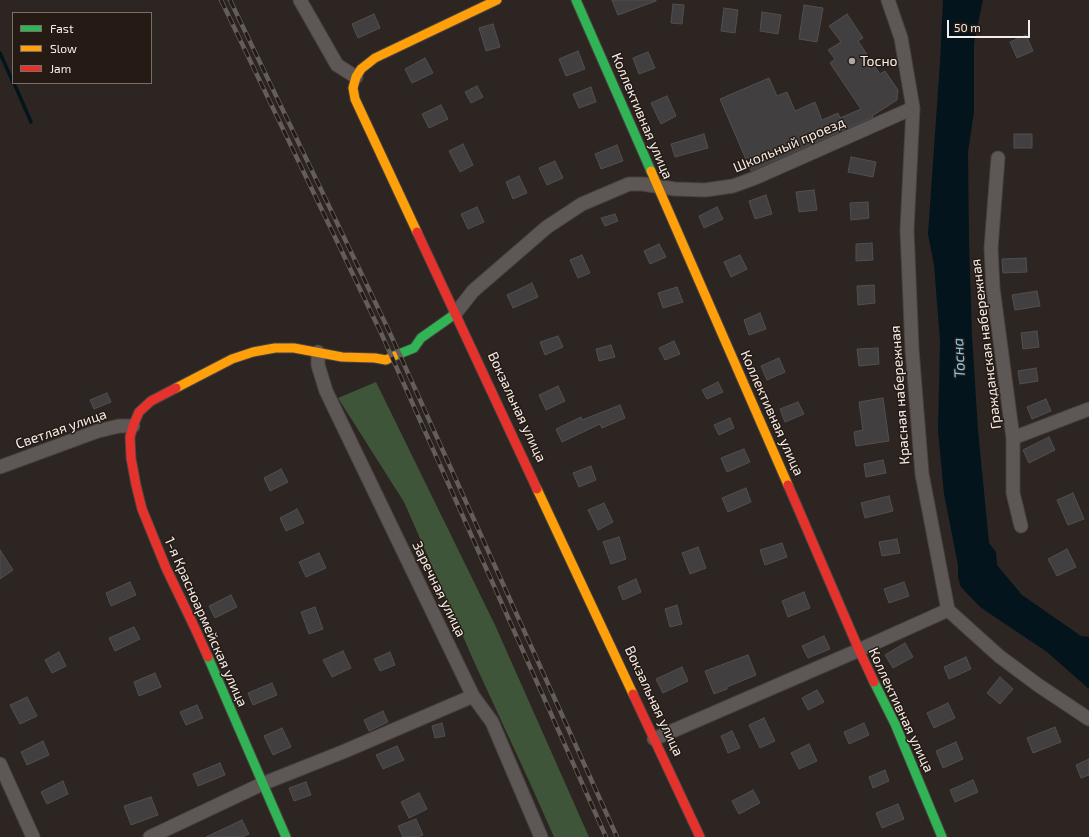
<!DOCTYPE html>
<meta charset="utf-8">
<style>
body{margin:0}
#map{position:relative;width:1089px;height:837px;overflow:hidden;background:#2c2522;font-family:"Exo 2",sans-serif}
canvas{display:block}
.legend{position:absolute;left:12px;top:12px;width:140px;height:72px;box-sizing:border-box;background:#261b14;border:1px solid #796f69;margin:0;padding:5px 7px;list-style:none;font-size:12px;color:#f5ede9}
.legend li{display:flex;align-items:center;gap:8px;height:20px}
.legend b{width:20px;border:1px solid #796f69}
.scale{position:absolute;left:947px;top:20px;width:83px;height:18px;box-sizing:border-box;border:2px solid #f5ede9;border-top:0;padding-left:5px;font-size:12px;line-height:14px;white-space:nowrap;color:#f5ede9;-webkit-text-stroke:3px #261b14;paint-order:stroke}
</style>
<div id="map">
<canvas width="1089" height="837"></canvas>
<ul class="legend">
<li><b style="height:5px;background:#30b455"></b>Fast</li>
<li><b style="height:5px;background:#ff9f0a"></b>Slow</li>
<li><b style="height:5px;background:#e5322d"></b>Jam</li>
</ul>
<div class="scale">50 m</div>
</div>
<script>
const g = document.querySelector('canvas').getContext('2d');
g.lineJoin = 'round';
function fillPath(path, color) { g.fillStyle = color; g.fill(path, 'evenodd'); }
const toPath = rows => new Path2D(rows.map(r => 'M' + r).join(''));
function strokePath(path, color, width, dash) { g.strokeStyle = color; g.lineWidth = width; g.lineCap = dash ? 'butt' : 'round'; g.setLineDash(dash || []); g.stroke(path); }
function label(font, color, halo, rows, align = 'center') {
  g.font = font + ' "Exo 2",sans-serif'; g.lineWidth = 3; g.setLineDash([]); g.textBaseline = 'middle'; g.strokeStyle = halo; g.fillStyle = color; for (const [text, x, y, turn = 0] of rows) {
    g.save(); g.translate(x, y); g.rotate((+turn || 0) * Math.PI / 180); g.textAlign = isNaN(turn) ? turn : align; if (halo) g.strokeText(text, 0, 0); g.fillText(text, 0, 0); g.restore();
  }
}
fillPath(toPath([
 [376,382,495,625,589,837,554,837,530,783,476,666,404,502,338,398]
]), '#3f5539');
fillPath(toPath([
 [943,0,983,0,974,43,974,112,968,152,969,240,972,336,978,430,989,543,996,552,997,565,1022,595,1081,636,1089,637,1089,689,1047,652,980,607,961,587,958,578,958,565,944,494,938,431,940,341,934,265,928,234,940,62]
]), '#04141c');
strokePath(toPath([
 [0,53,13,82],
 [14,83,31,122]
]), '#04141c', 3.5);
const building = toPath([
 [612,0,656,0,656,1,618,15,612,0],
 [673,4,684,5,682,24,671,23,673,4],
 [804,5,823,8,817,42,799,39,804,5],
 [724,8,738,10,735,33,721,31,724,8],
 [762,12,781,15,778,34,760,31,762,12],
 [374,14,380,28,358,38,352,24,374,14],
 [847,14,863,38,858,41,880,74,885,71,898,90,897,100,872,116,873,117,751,171,720,99,769,78,777,96,787,92,795,111,815,102,822,120,838,113,840,118,861,109,830,63,835,59,828,50,841,42,829,26,847,14],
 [493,24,500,47,486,51,479,28,493,24],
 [1026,35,1033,51,1017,58,1010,42,1026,35],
 [578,51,585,69,566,76,559,59,578,51],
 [648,52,655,68,639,74,633,58,648,52],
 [425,58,433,73,412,83,405,69,425,58],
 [477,86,483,97,471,103,465,92,477,86],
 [591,87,596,102,579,108,573,94,591,87],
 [667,96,676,116,661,124,651,103,667,96],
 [441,105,448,119,429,128,422,114,441,105],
 [704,134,708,148,675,157,671,144,704,134],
 [1014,134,1032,134,1032,148,1014,148,1014,134],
 [463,144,473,165,460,172,449,151,463,144],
 [617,145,623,161,601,169,595,154,617,145],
 [851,157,876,162,873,177,848,172,851,157],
 [555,161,563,178,547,185,539,168,555,161],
 [519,176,527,193,513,199,506,182,519,176],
 [814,190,817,210,799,212,796,192,814,190],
 [766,195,772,214,755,219,749,201,766,195],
 [868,202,869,218,851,220,850,203,868,202],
 [477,207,484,222,468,229,461,214,477,207],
 [717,207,723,219,704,228,699,216,717,207],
 [615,214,618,221,605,226,601,218,615,214],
 [872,243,873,260,856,261,856,244,872,243],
 [659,244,666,257,650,264,644,251,659,244],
 [582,255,590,273,578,278,570,260,582,255],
 [740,255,747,269,731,277,724,262,740,255],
 [1026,258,1027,272,1003,273,1002,259,1026,258],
 [532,283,538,297,513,308,507,295,532,283],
 [874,285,875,303,858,305,857,286,874,285],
 [677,287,683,302,663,308,658,293,677,287],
 [1037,291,1040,306,1015,310,1012,295,1037,291],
 [760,313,766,329,749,335,744,320,760,313],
 [1037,331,1039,347,1023,349,1021,333,1037,331],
 [558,336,563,347,545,355,540,342,558,336],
 [674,341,680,354,665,360,659,348,674,341],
 [611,345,615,357,599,361,596,349,611,345],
 [878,348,879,364,859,366,857,349,878,348],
 [779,358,785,372,767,380,761,366,779,358],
 [1036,368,1038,381,1020,384,1018,371,1036,368],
 [718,382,723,392,707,399,702,390,718,382],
 [558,386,565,401,546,410,539,395,558,386],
 [107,393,111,402,94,409,90,400,107,393],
 [883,398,889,441,856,446,854,432,863,430,859,402,883,398],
 [1046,399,1051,411,1032,419,1027,407,1046,399],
 [798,402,804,414,785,422,780,409,798,402],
 [620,405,625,418,602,428,600,424,562,442,556,429,581,417,582,420,620,405],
 [730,418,734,428,719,435,714,425,730,418],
 [1049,437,1055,450,1029,463,1023,450,1049,437],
 [744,449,750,462,727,472,721,458,744,449],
 [883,460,886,473,866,477,864,464,883,460],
 [591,466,596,480,579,487,573,473,591,466],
 [281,469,288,482,270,491,264,478,281,469],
 [746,488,751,502,728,512,722,498,746,488],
 [1073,493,1084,519,1068,525,1057,500,1073,493],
 [889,496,893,511,865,518,861,503,889,496],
 [604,503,613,522,598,530,588,510,604,503],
 [297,509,304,523,286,531,280,518,297,509],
 [619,537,626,559,611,564,603,542,619,537],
 [897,539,900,553,882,556,879,542,897,539],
 [782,543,787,557,765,565,760,550,782,543],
 [698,547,706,568,690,574,682,553,698,547],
 [1067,549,1076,567,1057,576,1048,559,1067,549],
 [0,550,13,570,0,579,0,550],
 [319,553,326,568,306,577,299,562,319,553],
 [636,579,641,592,623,600,618,587,636,579],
 [130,582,136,595,111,606,106,593,130,582],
 [904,582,909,596,889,603,884,589,904,582],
 [804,592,810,608,788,617,782,601,804,592],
 [231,595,237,607,215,618,209,606,231,595],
 [677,605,682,624,670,627,665,609,677,605],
 [315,607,323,629,309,634,301,612,315,607],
 [134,627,140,639,115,651,109,638,134,627],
 [824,636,830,649,808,658,802,646,824,636],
 [905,643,913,657,893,668,885,655,905,643],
 [343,651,351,668,332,677,323,660,343,651],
 [59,652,66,666,52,673,45,660,59,652],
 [390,652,395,665,380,671,374,659,390,652],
 [748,655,756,675,727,687,727,689,714,694,705,671,748,655],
 [966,657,971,669,949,679,944,667,966,657],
 [682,667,688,681,663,693,656,679,682,667],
 [155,673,161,687,139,696,134,682,155,673],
 [1000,677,1013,689,1000,704,987,693,1000,677],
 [272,683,277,695,253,705,248,693,272,683],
 [817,690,824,702,808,710,802,698,817,690],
 [27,697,37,716,20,724,10,705,27,697],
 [948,703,955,718,934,728,927,713,948,703],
 [197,705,203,718,186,725,180,712,197,705],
 [383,711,388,722,369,731,364,720,383,711],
 [764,718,775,741,760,748,749,725,764,718],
 [442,723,445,736,435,738,432,726,442,723],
 [864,723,869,735,849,744,844,732,864,723],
 [1055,727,1061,742,1033,753,1027,738,1055,727],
 [282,728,291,747,273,755,264,736,282,728],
 [732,731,740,748,728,753,721,736,732,731],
 [43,741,49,755,27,765,21,752,43,741],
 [956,742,963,759,943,768,936,751,956,742],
 [809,744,817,761,799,769,791,753,809,744],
 [397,746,404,760,383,769,376,755,397,746],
 [1089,759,1089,775,1081,778,1076,765,1089,759],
 [220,763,225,775,198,786,193,774,220,763],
 [885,770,889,781,873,788,869,777,885,770],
 [973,780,978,792,955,802,950,790,973,780],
 [63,781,68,794,47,804,41,792,63,781],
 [306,782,311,795,294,801,289,788,306,782],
 [753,790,760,803,739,814,732,801,753,790],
 [419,793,427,809,409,818,401,802,419,793],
 [151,797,158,815,131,825,124,806,151,797],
 [898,804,904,819,882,828,876,813,898,804],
 [416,819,423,835,417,837,403,837,398,826,416,819],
 [242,820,249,834,242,837,206,837,242,820]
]);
fillPath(building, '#423f40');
strokePath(building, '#524f50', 1);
const street = toPath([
 [300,0,337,65,356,77],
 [888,0,901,38,913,108,907,230,912,349,922,474,948,610,999,656,1038,685,1089,719],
 [998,158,991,248,993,288,1013,438,1013,493,1021,526],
 [455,314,473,291,547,227,582,204,629,184,643,184,675,189,705,190,733,186,755,178,913,108],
 [318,352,318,365,326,391,473,696,492,722,541,837],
 [1013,438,1089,409],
 [0,467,98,431,119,426,133,426],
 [654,739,859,650,948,610],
 [0,764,33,837],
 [150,837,262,784,345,751,473,696]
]);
const fast = toPath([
 [576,0,651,171],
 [394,356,414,348,421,338,455,314],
 [208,657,286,837],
 [874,682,895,724,942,837]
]);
const slow = toPath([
 [651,171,788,485],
 [417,232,355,99,353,88,356,77,361,69,375,58,497,0],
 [176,388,232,359,253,352,275,348,294,348,342,357,375,358,386,360,394,356],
 [537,489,633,694]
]);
const jam = toPath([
 [417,232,537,489],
 [176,388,151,401,139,412,133,426,130,437,131,458,136,485,142,509,166,568,193,624,208,657],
 [788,485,859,650,874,682],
 [633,694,700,837]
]);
strokePath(street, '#494340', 15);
strokePath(fast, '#494340', 11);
strokePath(slow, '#494340', 11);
strokePath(jam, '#494340', 11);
strokePath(street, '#5d5856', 13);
strokePath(fast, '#30b455', 9);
strokePath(slow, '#ff9f0a', 9);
strokePath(jam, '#e5322d', 9);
const rail = toPath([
 [221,0,382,335,606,837],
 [230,0,389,331,617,837]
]);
strokePath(rail, '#635d5b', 4.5);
strokePath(rail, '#261b14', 3, [9]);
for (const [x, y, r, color] of [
 [852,61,4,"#afa7a3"]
]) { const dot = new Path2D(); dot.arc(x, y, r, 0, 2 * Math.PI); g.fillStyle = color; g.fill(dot); strokePath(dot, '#261b14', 1.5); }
label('14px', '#f5ede9', '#261b14', [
 ["Тосно",860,61]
], 'left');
label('14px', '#f5ede9', '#261b14', [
 ["Коллективная улица",642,116,67],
 ["Школьный проезд",789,145,-23],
 ["Гражданская набережная",986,344,-97],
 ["Красная набережная",900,395,-94],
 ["Вокзальная улица",517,407,65],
 ["Коллективная улица",772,413,66],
 ["Светлая улица",61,429,-19],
 ["Заречная улица",439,589,64],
 ["1-я Красноармейская улица",206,622,66],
 ["Вокзальная улица",654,701,65],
 ["Коллективная улица",901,710,65]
]);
label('italic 15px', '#7ecced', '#261b14', [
 ["Тосна",959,358,-93]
]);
</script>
